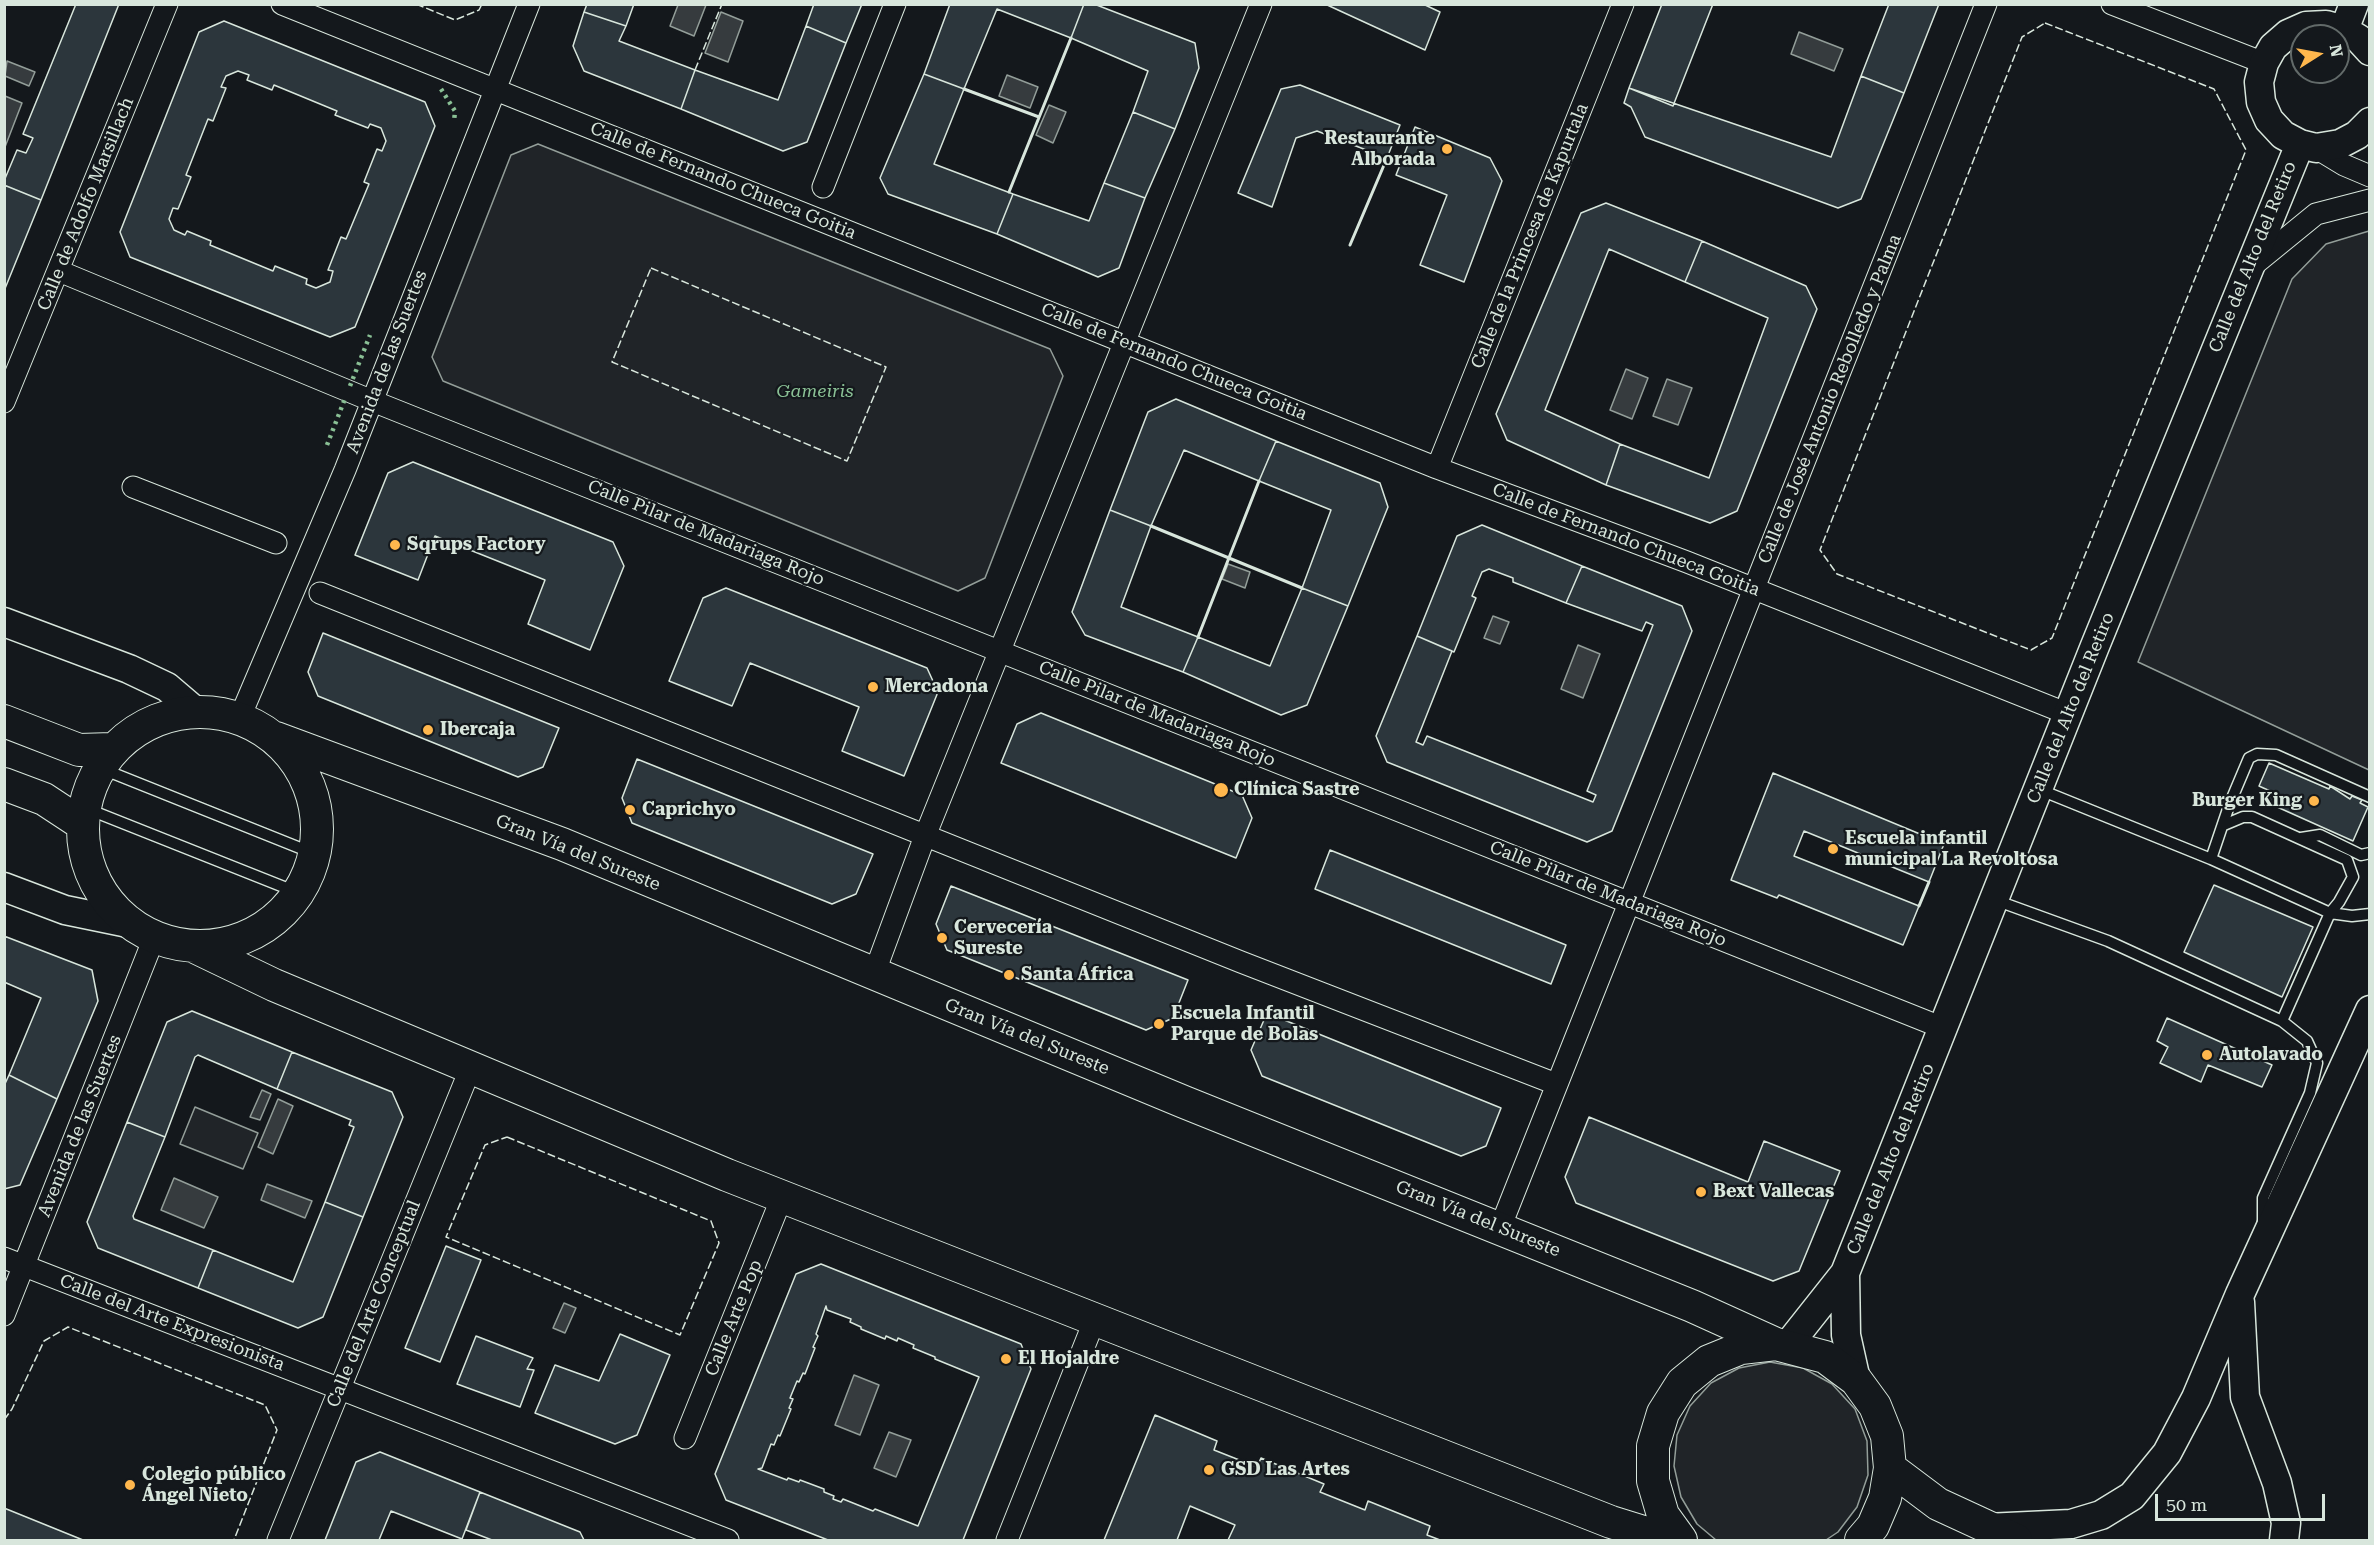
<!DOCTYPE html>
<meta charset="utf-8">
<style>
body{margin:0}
#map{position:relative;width:2374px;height:1545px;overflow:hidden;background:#14181c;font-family:"Roboto Serif",serif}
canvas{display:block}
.frame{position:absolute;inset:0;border:6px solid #d8e6dc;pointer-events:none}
.north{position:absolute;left:2290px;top:24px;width:60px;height:60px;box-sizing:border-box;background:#14181c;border:2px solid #626a69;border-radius:50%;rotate:79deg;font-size:16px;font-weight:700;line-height:24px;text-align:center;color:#d8e6dc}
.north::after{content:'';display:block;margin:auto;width:21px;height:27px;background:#ffb74d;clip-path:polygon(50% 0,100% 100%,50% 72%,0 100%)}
.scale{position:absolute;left:2155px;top:1494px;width:170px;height:27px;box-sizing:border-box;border:3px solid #d8e6dc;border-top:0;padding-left:8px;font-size:18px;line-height:21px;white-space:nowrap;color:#d8e6dc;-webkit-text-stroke:4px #14181c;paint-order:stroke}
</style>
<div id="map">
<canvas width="2374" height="1545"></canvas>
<div class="frame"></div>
<div class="north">N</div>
<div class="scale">50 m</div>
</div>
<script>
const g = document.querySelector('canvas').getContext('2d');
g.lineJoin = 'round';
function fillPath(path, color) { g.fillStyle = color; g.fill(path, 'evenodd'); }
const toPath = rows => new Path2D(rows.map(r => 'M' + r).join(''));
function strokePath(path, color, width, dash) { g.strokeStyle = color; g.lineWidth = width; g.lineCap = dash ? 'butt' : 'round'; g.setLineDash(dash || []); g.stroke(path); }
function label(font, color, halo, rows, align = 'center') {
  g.font = font + ' "Roboto Serif",serif'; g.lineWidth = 4.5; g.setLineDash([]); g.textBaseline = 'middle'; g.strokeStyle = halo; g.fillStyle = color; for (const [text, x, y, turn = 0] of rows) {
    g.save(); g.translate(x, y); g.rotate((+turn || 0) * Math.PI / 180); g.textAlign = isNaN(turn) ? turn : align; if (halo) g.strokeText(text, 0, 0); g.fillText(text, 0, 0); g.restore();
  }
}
const green = toPath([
 [538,144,1050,349,1063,376,985,578,958,591,443,381,432,357,511,155,538,144],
 [2369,231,2370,231,2369,770,2138,662,2292,279,2326,244,2369,231],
 [195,1107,258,1133,243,1169,180,1144,195,1107],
 [1770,1362,1803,1368,1832,1384,1855,1409,1867,1441,1868,1475,1857,1507,1838,1532,1826,1540,1716,1540,1697,1524,1681,1497,1674,1466,1677,1435,1690,1406,1711,1383,1739,1368,1770,1362]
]);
fillPath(green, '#202428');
strokePath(green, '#939e99', 1.5);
const water = toPath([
 [678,5,706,5,694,36,670,26,678,5],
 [721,12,743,21,728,62,705,53,721,12],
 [1799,32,1843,49,1834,71,1791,54,1799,32],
 [7,61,35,72,29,86,5,76,7,61],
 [1007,75,1038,87,1030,108,999,96,1007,75],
 [5,96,22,103,5,147,5,96],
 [1049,105,1066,112,1053,143,1036,135,1049,105],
 [1626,369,1648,378,1632,419,1610,410,1626,369],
 [1667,379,1692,388,1678,425,1653,416,1667,379],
 [1228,564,1250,572,1245,588,1222,579,1228,564],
 [1493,616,1509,622,1500,644,1484,638,1493,616],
 [1578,645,1600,654,1583,698,1561,689,1578,645],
 [262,1090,271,1094,260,1120,250,1117,262,1090],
 [278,1099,293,1106,273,1154,258,1147,278,1099],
 [174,1178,218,1197,204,1228,161,1210,174,1178],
 [267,1184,312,1201,305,1218,261,1200,267,1184],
 [564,1303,576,1308,565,1333,553,1328,564,1303],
 [854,1375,879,1385,860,1435,835,1425,854,1375],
 [889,1432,911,1440,896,1477,874,1468,889,1432]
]);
fillPath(water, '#363b3e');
strokePath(water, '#939e99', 1.5);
const building = toPath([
 [76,4,119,4,41,200,4,185,4,181,17,150,26,153,33,138,23,134,76,4],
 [587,4,634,4,626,26,584,12,587,4],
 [814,4,862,4,846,43,806,26,814,4],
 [950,4,1084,4,1071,38,997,9,964,89,924,74,950,4],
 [1084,4,1094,4,1195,43,1199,68,1175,129,1133,112,1148,71,1071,38,1084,4],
 [1325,4,1423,4,1440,12,1425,50,1325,4],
 [1662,4,1713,4,1673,106,1629,88,1662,4],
 [1889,4,1939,4,1904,93,1861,76,1889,4],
 [584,12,626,26,619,41,695,70,681,109,584,71,573,46,584,12],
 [224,21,425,102,435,126,355,327,330,337,130,257,120,232,199,32,224,21],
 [238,71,249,75,247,80,272,90,274,85,337,111,335,115,368,128,370,124,381,128,386,141,382,151,377,149,364,182,369,184,346,239,341,237,328,270,333,271,330,282,316,288,306,284,307,279,275,266,273,271,210,245,211,241,187,231,185,235,174,230,169,219,173,208,178,209,191,177,186,175,208,119,213,121,226,88,221,87,226,76,238,71],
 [806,26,846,43,807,142,783,151,681,109,695,70,778,100,806,26],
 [924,74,964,89,934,164,1013,194,997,234,888,194,880,178,924,74],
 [1861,76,1904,93,1861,199,1838,208,1645,137,1631,107,1624,103,1629,88,1831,157,1861,76],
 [1300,85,1400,125,1387,158,1317,131,1296,138,1272,207,1238,193,1281,89,1300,85],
 [1133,112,1175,129,1145,198,1104,183,1133,112],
 [1415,127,1490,158,1502,181,1464,282,1420,265,1447,195,1396,175,1415,127],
 [1104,183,1145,198,1119,268,1098,277,997,234,1013,194,1089,221,1104,183],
 [4,185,41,200,4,291,4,185],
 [1606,203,1702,241,1685,282,1609,249,1545,410,1620,444,1606,485,1507,440,1496,414,1581,213,1606,203],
 [1702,241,1806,286,1817,309,1737,511,1710,523,1606,485,1620,444,1709,478,1768,318,1685,282,1702,241],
 [1176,399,1276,441,1259,481,1184,450,1151,526,1110,510,1148,412,1176,399],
 [1276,441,1380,483,1388,507,1348,606,1302,588,1331,510,1259,481,1276,441],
 [413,462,613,542,624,566,590,650,528,624,545,580,435,536,418,580,355,555,388,473,413,462],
 [1110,510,1151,526,1121,607,1198,637,1183,672,1085,635,1072,612,1110,510],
 [1482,525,1582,566,1566,603,1513,582,1513,578,1489,569,1482,572,1472,596,1476,598,1454,652,1417,636,1457,536,1482,525],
 [1582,566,1682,606,1692,631,1612,831,1587,842,1387,762,1376,736,1417,636,1452,651,1416,742,1423,745,1427,736,1593,802,1596,795,1587,791,1653,625,1646,622,1642,631,1566,603,1582,566],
 [726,588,927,668,938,692,904,776,842,751,859,707,750,663,732,706,669,681,703,598,726,588],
 [1302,588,1348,606,1307,705,1281,715,1183,672,1198,637,1270,666,1302,588],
 [323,633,559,728,543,767,518,777,318,696,308,672,323,633],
 [1041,713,1242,795,1252,818,1236,858,1001,763,1017,724,1041,713],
 [637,759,873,854,856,894,832,904,632,823,622,798,637,759],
 [2269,763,2329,789,2330,786,2350,799,2352,796,2362,800,2360,803,2368,807,2353,841,2266,802,2270,791,2259,786,2269,763],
 [1773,773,1944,844,1929,882,1804,831,1794,856,1919,906,1903,945,1779,895,1777,898,1731,880,1773,773],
 [1330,850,1566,945,1551,984,1315,889,1330,850],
 [2214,885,2313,927,2282,997,2184,952,2214,885],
 [951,886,1188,980,1173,1018,1146,1030,947,950,936,924,951,886],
 [4,936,92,970,98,1001,57,1099,9,1075,41,998,4,982,4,936],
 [192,1011,292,1052,277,1089,198,1055,195,1057,165,1137,127,1122,167,1022,192,1011],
 [1267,1013,1501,1108,1486,1146,1461,1156,1262,1076,1251,1050,1267,1013],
 [2167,1018,2272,1065,2262,1087,2208,1065,2201,1082,2160,1063,2168,1047,2157,1041,2167,1018],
 [292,1052,392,1092,403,1117,363,1217,325,1202,354,1127,349,1125,351,1120,277,1089,292,1052],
 [9,1075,57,1099,20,1185,4,1189,4,1086,9,1075],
 [1589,1117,1748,1182,1764,1141,1840,1171,1799,1271,1773,1281,1576,1203,1565,1177,1589,1117],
 [127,1122,165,1137,133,1216,134,1219,213,1250,198,1288,98,1248,87,1222,127,1122],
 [325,1202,363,1217,323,1317,298,1328,198,1288,213,1250,293,1282,325,1202],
 [446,1246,481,1260,440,1362,405,1348,446,1246],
 [821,1264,1021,1344,1031,1369,963,1540,828,1540,726,1500,715,1474,796,1274,821,1264],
 [826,1306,827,1310,851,1319,850,1322,861,1327,861,1329,885,1339,886,1336,897,1341,898,1338,914,1345,913,1348,935,1357,935,1359,979,1377,918,1526,875,1509,873,1511,843,1499,841,1502,833,1499,834,1496,824,1492,824,1489,800,1480,799,1482,788,1478,787,1480,758,1469,762,1468,771,1444,774,1445,778,1435,780,1436,791,1409,789,1408,793,1399,790,1398,797,1381,799,1382,803,1373,805,1374,815,1348,813,1347,818,1336,816,1334,826,1306],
 [620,1334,670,1355,637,1435,615,1444,535,1413,555,1365,599,1381,620,1334],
 [476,1336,533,1358,527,1369,534,1370,520,1407,457,1384,476,1336],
 [1155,1415,1217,1441,1214,1450,1257,1467,1261,1458,1324,1484,1320,1492,1365,1510,1368,1501,1430,1526,1427,1535,1440,1540,1228,1540,1235,1525,1190,1506,1177,1540,1104,1540,1155,1415],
 [380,1452,480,1492,462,1539,391,1511,379,1540,325,1540,356,1462,380,1452],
 [480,1492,580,1532,584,1540,492,1540,466,1530,480,1492],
 [4,1508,83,1540,4,1540,4,1508]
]);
fillPath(building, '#2c363c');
strokePath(building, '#d8e6dc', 1.5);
const lane = toPath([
 [100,768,315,854],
 [2038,789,2211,859,2330,913,2339,902,2353,877,2347,860,2252,817,2243,817,2224,825],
 [85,808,299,893],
 [2301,838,2320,835,2361,855,2370,853],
 [2211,859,2230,803,2249,758,2257,754,2276,755,2370,797],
 [1995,900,2108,941,2282,1021],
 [2263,1224,2263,1198,2310,1093,2317,1063,2307,1041,2282,1021,2330,913,2352,916,2370,914]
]);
const street = toPath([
 [282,4,1437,468,1687,562,2068,714],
 [2112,4,2264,63],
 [2316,148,2344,165,2370,176],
 [823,187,895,4],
 [2251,267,2316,214,2370,200],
 [59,271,370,400,1943,1028],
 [4,402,167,4],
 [1437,468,1623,4],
 [133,487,276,543],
 [320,593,1241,962,1556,1084],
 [240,717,345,470,529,4],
 [874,974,925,836,1261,4],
 [1500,1228,1986,4],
 [4,1258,728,1540],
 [4,1315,154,938],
 [685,1438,782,1197],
 [278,1540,471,1067],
 [1007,1540,1095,1319]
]);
const secondary = toPath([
 [2344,30,2354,4],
 [2370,51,2359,39,2344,30,2326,25,2306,26,2288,34,2273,47,2264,63,2259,82,2261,102,2269,120,2283,135,2300,144,2316,148,2340,144,2357,135,2370,122],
 [4,622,129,669,167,687,194,710],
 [4,887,65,910,133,924],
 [1845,1273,1846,1335,1856,1380],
 [2240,1302,2245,1397,2277,1483,2286,1523,2284,1540],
 [1788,1345,1845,1273,2095,646,2300,144],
 [1986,1528,2071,1524,2101,1515,2132,1496,2167,1453,2196,1398,2240,1294,2370,1010]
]);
const primary = toPath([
 '83 829a117 117 0 1 1 234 0a117 117 0 1 1-234 0Z',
 [4,721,79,750,112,749],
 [276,738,562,844,1184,1102,1692,1306,1776,1344],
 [4,784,44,799,82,824],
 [195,947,274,985,727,1175,1611,1522,1669,1540],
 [1890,1468,1938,1504,2016,1540],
 [1681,1540,1663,1515,1653,1481,1653,1446,1663,1413,1682,1383,1709,1361,1741,1348,1776,1344,1825,1357,1856,1380,1875,1406,1887,1436,1890,1468,1885,1498,1873,1526,1861,1540]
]);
strokePath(lane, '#d8e6dc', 13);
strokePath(street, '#d8e6dc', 23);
strokePath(secondary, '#d8e6dc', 31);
strokePath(primary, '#d8e6dc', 34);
strokePath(lane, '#14181c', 10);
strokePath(street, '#14181c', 21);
strokePath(secondary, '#14181c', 28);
strokePath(primary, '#14181c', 32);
strokePath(toPath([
 [441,89,455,111,454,122],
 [350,386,370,335],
 [327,445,346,396]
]), '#8ac095', 4.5, [3, 4.5]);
strokePath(toPath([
 [416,4,455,20,479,10,482,4],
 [2045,23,2214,89,2246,150,2052,638,2031,650,1837,574,1820,550,2022,37,2045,23],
 [695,70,722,4],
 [651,268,886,367,847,461,612,362,651,268],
 [507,1137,711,1221,719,1243,680,1335,446,1237,485,1145,507,1137],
 [4,1420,12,1409,44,1341,68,1327,265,1405,277,1430,234,1540]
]), '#d8e6dc', 1.5, [8, 3]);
strokePath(toPath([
 [964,89,1039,117],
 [1009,192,1071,38],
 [1350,245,1387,158],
 [1151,526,1302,588],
 [1198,637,1259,481],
 [1919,906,1929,882]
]), '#d8e6dc', 3);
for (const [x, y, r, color] of [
 [1447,149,6,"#ffb74d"],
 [395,545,6,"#ffb74d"],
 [873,687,6,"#ffb74d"],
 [428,730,6,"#ffb74d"],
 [1221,790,8,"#ffb74d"],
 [2314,801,6,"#ffb74d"],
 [630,810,6,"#ffb74d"],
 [1833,849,6,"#ffb74d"],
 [942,938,6,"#ffb74d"],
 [1009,975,6,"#ffb74d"],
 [1159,1024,6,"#ffb74d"],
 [2207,1055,6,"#ffb74d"],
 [1701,1192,6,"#ffb74d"],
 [1006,1359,6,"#ffb74d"],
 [1209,1470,6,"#ffb74d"],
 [130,1485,6,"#ffb74d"]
]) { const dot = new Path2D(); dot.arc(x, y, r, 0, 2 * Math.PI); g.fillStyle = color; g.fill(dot); strokePath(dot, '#14181c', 2); }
label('bold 18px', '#d8e6dc', '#14181c', [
 ["Restaurante",1435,139,"right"],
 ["Alborada",1435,160,"right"],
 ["Sqrups Factory",407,545],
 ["Mercadona",885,687],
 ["Ibercaja",440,730],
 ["Clínica Sastre",1234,790],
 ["Burger King",2302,801,"right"],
 ["Caprichyo",642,810],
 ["Escuela infantil",1845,839],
 ["municipal La Revoltosa",1845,860],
 ["Cervecería",954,928],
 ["Sureste",954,949],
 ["Santa África",1021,975],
 ["Escuela Infantil",1171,1014],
 ["Parque de Bolas",1171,1035],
 ["Autolavado",2219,1055],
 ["Bext Vallecas",1713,1192],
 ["El Hojaldre",1018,1359],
 ["GSD Las Artes",1221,1470],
 ["Colegio público",142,1475],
 ["Ángel Nieto",142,1496]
], 'left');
label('18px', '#d8e6dc', '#14181c', [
 ["Calle de Fernando Chueca Goitia",723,181,22],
 ["Calle de Adolfo Marsillach",86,204,-68],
 ["Calle de la Princesa de Kapurtala",1530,236,-68],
 ["Calle del Alto del Retiro",2253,257,-68],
 ["Avenida de las Suertes",387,362,-69],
 ["Calle de Fernando Chueca Goitia",1174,362,22],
 ["Calle de José Antonio Rebolledo y Palma",1830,399,-68],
 ["Calle Pilar de Madariaga Rojo",706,533,22],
 ["Calle de Fernando Chueca Goitia",1626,540,21],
 ["Calle del Alto del Retiro",2071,708,-68],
 ["Calle Pilar de Madariaga Rojo",1157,714,22],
 ["Gran Vía del Sureste",578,853,22],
 ["Calle Pilar de Madariaga Rojo",1608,894,22],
 ["Gran Vía del Sureste",1027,1037,22],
 ["Avenida de las Suertes",80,1126,-68],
 ["Calle del Alto del Retiro",1891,1159,-68],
 ["Gran Vía del Sureste",1478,1219,22],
 ["Calle del Arte Conceptual",374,1304,-68],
 ["Calle Arte Pop",734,1318,-68],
 ["Calle del Arte Expresionista",172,1323,21]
]);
label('italic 18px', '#8ac095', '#14181c', [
 ["Gameiris",815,392]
]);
</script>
